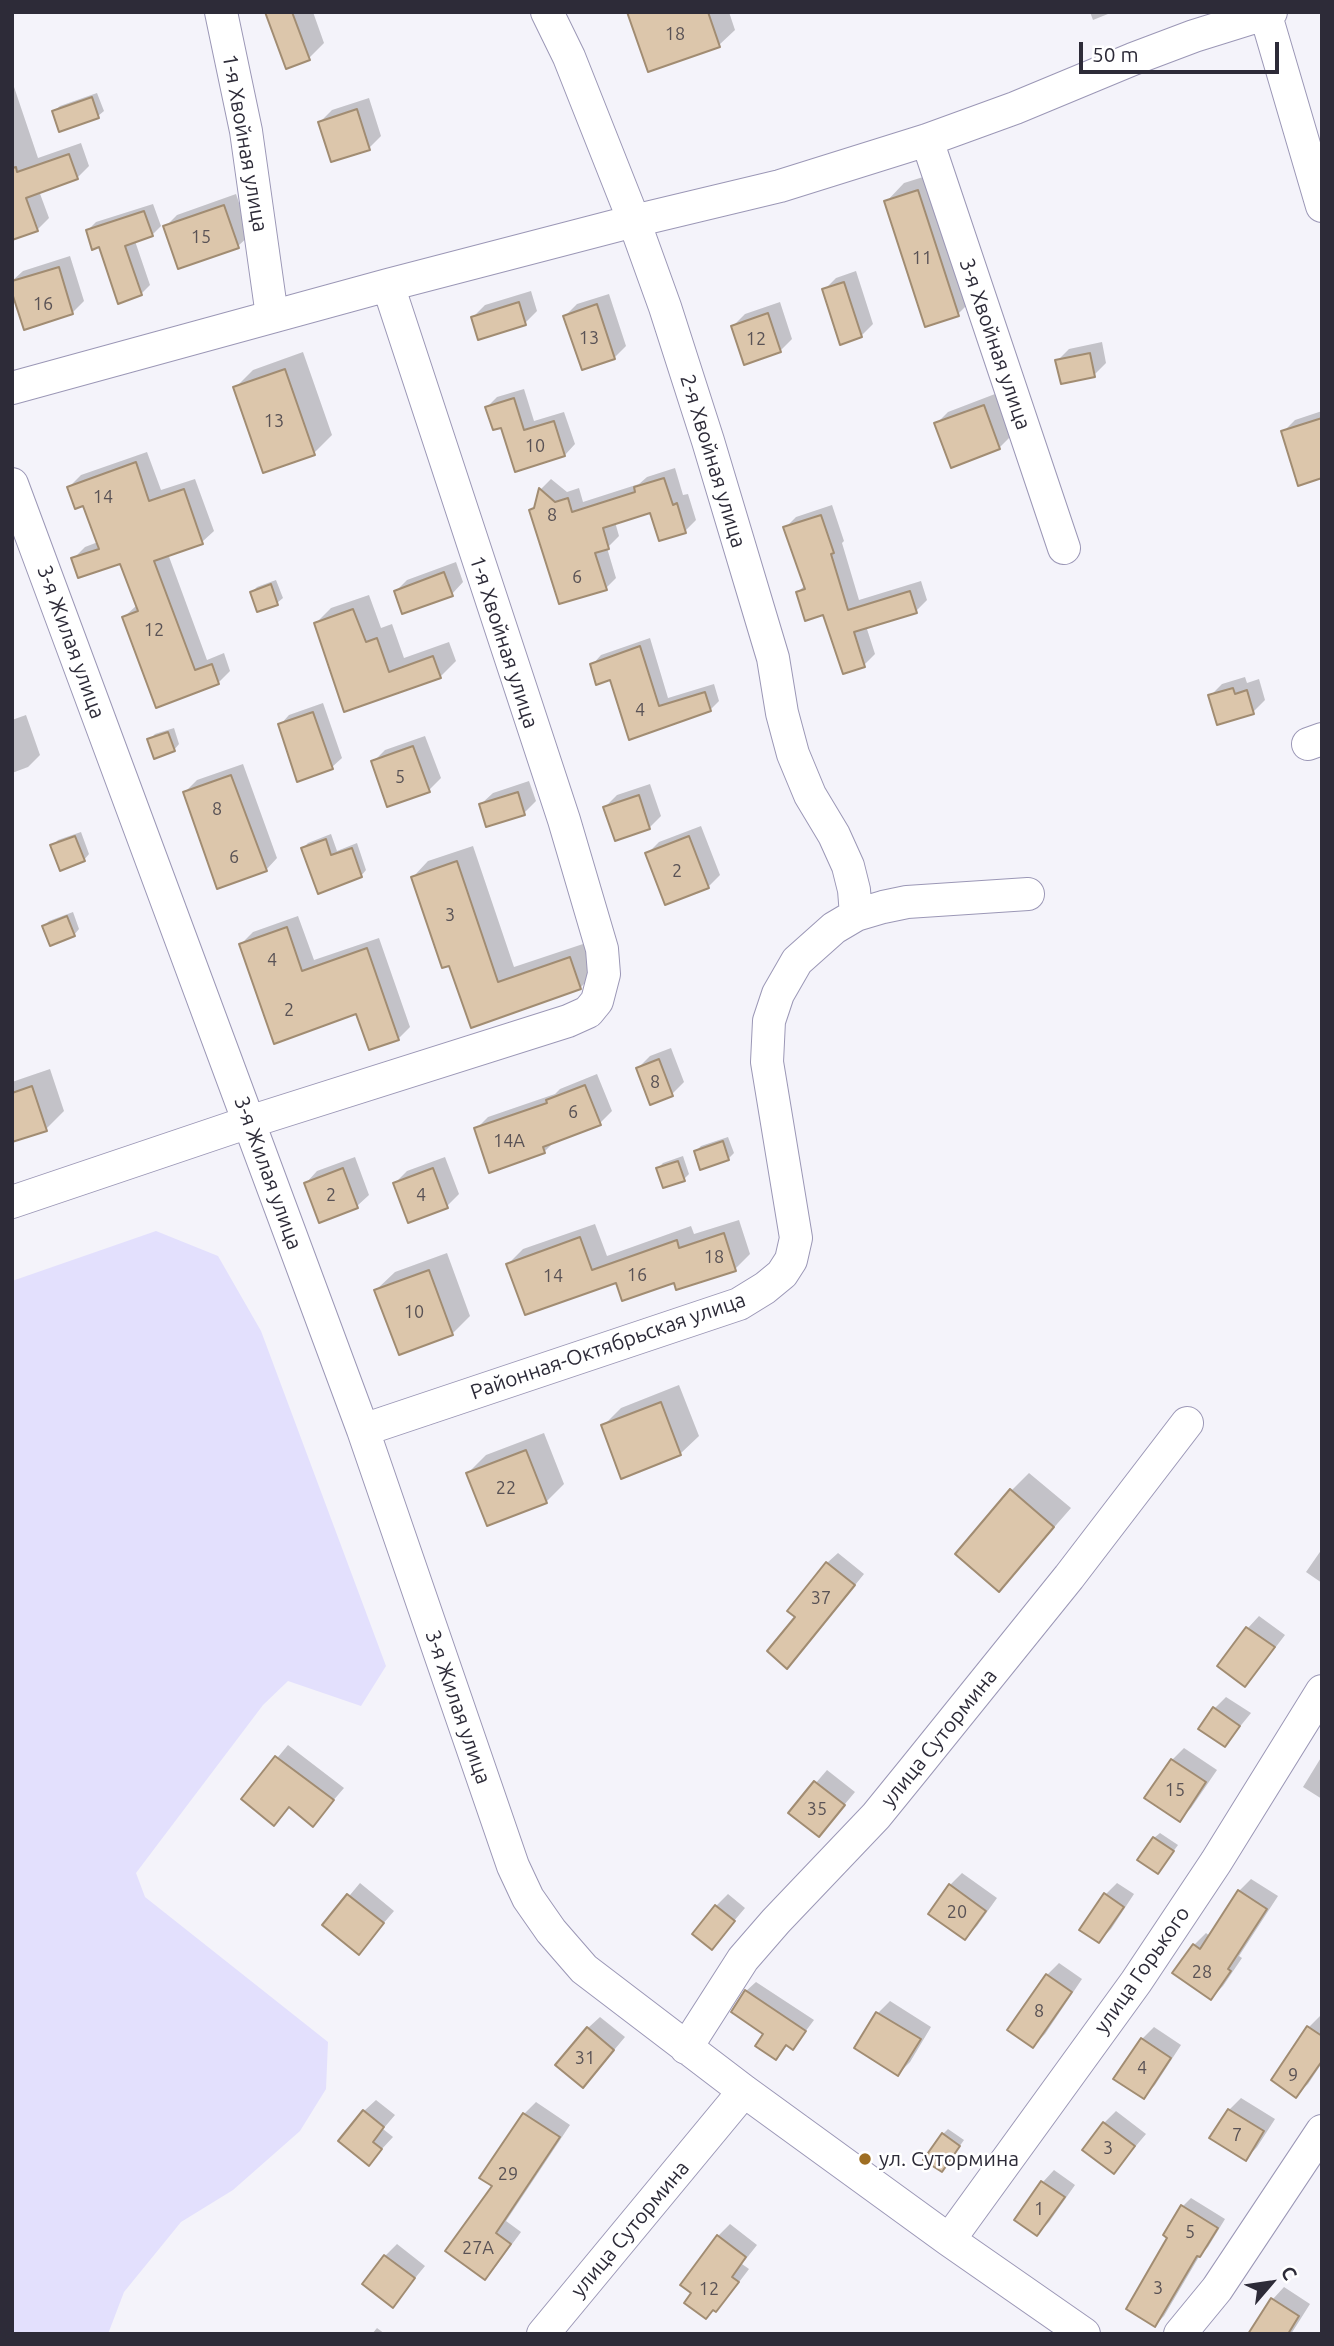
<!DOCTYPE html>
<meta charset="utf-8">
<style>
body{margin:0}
#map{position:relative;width:1334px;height:2346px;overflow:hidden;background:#f4f3fa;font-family:Ubuntu,sans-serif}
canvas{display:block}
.frame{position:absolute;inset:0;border:14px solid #2d2b38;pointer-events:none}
.north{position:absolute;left:1236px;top:2248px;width:70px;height:70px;-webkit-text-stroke:5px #fff;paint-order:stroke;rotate:61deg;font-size:19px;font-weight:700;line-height:28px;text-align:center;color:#2d2b38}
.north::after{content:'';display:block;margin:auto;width:24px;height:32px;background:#2d2b38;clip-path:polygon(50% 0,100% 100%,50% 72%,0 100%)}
.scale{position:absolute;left:1079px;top:42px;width:200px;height:32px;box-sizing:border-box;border:4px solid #2d2b38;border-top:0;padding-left:9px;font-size:21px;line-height:24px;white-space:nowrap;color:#2d2b38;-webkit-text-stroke:5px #fff;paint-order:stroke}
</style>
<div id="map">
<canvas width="1334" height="2346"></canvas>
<div class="frame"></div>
<div class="north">С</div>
<div class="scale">50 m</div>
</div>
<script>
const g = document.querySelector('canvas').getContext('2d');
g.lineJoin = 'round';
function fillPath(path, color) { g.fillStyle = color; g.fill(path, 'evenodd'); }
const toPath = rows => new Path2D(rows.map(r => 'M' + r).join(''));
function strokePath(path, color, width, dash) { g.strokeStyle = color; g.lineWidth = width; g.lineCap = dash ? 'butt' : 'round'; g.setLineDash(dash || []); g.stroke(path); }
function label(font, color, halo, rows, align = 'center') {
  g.font = font + ' Ubuntu,sans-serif'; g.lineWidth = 5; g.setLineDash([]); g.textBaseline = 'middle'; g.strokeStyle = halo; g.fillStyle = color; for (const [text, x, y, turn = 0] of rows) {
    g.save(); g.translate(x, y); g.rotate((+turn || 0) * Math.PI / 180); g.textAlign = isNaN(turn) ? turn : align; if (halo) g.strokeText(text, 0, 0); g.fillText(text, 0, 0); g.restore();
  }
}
fillPath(toPath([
 [156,1231,218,1256,261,1331,386,1666,361,1706,288,1681,263,1705,136,1873,145,1897,328,2042,326,2089,300,2131,233,2190,181,2222,124,2292,108,2334,12,2334,12,1281]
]), '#e3e0fd');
fillPath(toPath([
 [267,12,313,12,324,43,309,58],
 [628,12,729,12,735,30,719,45],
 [1090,12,1113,12,1093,20],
 [12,81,38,158,81,143,89,166,77,178,39,191,49,218,37,230,12,238],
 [97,93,104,111,98,116,54,111,60,106],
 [369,98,381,136,369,148,320,122,332,110],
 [936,173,976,296,958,314,886,202,904,183],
 [236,194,250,235,238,246,165,227,177,215],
 [153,204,161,226,152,235,135,241,150,285,141,294,88,230,96,222],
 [70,256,84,301,72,313,12,281,23,271],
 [856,271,873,324,861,336,824,290,836,278],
 [531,291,537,311,525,323,473,317,485,305],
 [609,294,626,346,614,358,565,316,577,304],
 [780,302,792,339,780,351,733,326,745,314],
 [1102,342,1106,363,1094,375,1057,361,1069,349],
 [303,352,332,435,314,453,235,388,253,370],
 [524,389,534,421,564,412,575,444,565,455,502,426,487,407,497,397],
 [995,394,1011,436,999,448,936,424,948,412],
 [1322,411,1322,476,1283,432,1295,420],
 [147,452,161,490,195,479,214,531,202,542,168,554,207,660,224,653,230,671,218,683,157,705,124,617,136,606,121,561,73,559,85,547,98,542,85,504,69,487,81,475],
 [675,468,683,495,688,494,696,520,685,531,651,511,615,522,619,536,607,548,616,578,606,588,531,510,537,504,541,489,551,479,567,492,579,488,583,502,639,484,647,477],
 [832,505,844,541,842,543,859,600,921,581,927,600,916,611,866,626,875,654,864,665,825,613,798,592,805,585,785,528,796,517],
 [456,562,463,582,452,594,396,591,407,580],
 [276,580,283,598,277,603,252,592,257,587],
 [369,595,381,628,392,624,404,658,449,642,456,661,440,677,345,710,316,623,331,608],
 [650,638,668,698,714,684,719,701,710,710,630,738,611,678,592,665,601,655],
 [1245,677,1247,683,1259,679,1265,700,1253,712,1210,696,1222,684],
 [323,703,342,758,332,767,298,779,280,725,289,715],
 [26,715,40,755,28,767,12,773,12,720],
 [174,728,179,744,174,750,149,740,155,734],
 [425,736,441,778,429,790,373,762,385,750],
 [243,764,277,858,266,870,185,792,197,780],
 [529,781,536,801,524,813,481,804,493,793],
 [650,784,661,816,649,828,605,807,617,795],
 [701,826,720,875,708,887,647,854,659,842],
 [81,832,89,854,84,860,52,846,58,840],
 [331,834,337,851,357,843,366,870,361,876,303,848,308,843],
 [473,846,514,967,586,943,596,972,580,988,472,1025,450,964,413,877,428,861],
 [73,912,79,929,74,935,44,926,49,921],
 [298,916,314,960,379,938,410,1027,398,1039,357,1012,241,944,253,932],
 [671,1048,684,1082,672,1094,651,1102,638,1068,650,1056],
 [50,1069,64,1111,46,1129,12,1141,12,1082],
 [597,1074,612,1111,600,1123,556,1140,544,1152,476,1129,488,1117,555,1094,560,1089],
 [728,1137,734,1153,728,1159,696,1151,701,1146],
 [683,1156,689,1174,684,1179,658,1168,663,1163],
 [355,1157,369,1195,357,1206,306,1183,317,1171],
 [445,1157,459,1194,447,1206,395,1183,407,1171],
 [739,1220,750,1254,735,1269,675,1280,617,1281,508,1264,523,1249,595,1224,607,1256,691,1226,694,1234],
 [447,1253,470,1316,452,1334,376,1290,395,1272],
 [679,1385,699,1436,680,1454,603,1426,621,1408],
 [544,1433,564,1484,546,1502,468,1473,486,1455],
 [1029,1473,1071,1508,1016,1571,1011,1491],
 [1322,1549,1322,1583,1306,1572],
 [838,1553,864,1574,798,1656,827,1563],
 [1259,1616,1285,1635,1256,1673,1245,1685,1219,1666,1248,1628],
 [1226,1697,1251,1713,1225,1745,1215,1708],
 [288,1745,344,1788,313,1824,290,1806,274,1823,243,1799],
 [1184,1748,1217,1770,1191,1808,1179,1820,1147,1798,1172,1760],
 [1322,1756,1322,1799,1303,1787],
 [827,1770,855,1792,819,1835,791,1812],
 [1160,1833,1178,1845,1158,1872,1154,1838],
 [962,1873,997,1898,977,1926,965,1938,950,1885],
 [1251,1879,1278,1896,1239,1956,1242,1958,1223,1986,1211,1998,1194,1945,1206,1933,1210,1936,1239,1891],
 [360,1883,394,1911,359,1952,325,1925],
 [1117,1883,1134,1894,1111,1929,1099,1941,1106,1894],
 [728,1894,745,1908,712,1947,716,1906],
 [1059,1963,1082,1979,1045,2034,1033,2046,1047,1975],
 [756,1982,814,2020,793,2048,788,2045,775,2058,746,1991],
 [890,2001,931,2027,910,2062,898,2074,856,2048,878,2013],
 [1320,2016,1322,2063,1308,2084,1296,2095,1309,2027],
 [600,2017,625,2037,594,2074,588,2028],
 [1154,2027,1181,2045,1155,2085,1144,2097,1142,2039],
 [1241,2098,1275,2119,1257,2147,1246,2159,1229,2110],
 [376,2100,395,2115,383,2129,393,2137,369,2163,364,2111],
 [536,2102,570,2125,506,2221,521,2232,496,2266,485,2278,494,2186,481,2177,524,2114],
 [1116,2111,1146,2134,1114,2172,1104,2123],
 [948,2129,964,2140,947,2164,943,2134],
 [1054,2170,1075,2185,1049,2222,1037,2234,1016,2220,1043,2182],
 [1191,2198,1225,2219,1208,2247,1200,2255,1164,2316,1155,2325,1182,2207],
 [730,2224,757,2245,742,2264,749,2269,727,2298,706,2317,693,2293,718,2236],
 [397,2244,425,2266,393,2305,385,2256],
 [1284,2287,1310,2304,1291,2334,1250,2334,1273,2299],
 [377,2328,385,2334,372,2334]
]), '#0003');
const building = toPath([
 [265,12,292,12,310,60,286,69,265,12],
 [627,12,708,12,720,47,648,72,627,12],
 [92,97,99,118,59,132,52,111,92,97],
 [357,109,370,150,331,162,318,122,357,109],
 [69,154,78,179,26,198,38,231,12,240,12,168,16,167,17,172,69,154],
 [918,190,959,316,925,327,884,201,918,190],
 [224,205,239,248,178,269,163,226,224,205],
 [144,211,153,236,125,246,142,295,118,304,99,247,92,250,86,230,144,211],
 [59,267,73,314,24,330,12,293,12,281,59,267],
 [844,282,862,337,840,345,822,289,844,282],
 [519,302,526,325,478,340,471,317,519,302],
 [597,304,615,359,582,370,563,316,597,304],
 [768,313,781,352,744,365,731,326,768,313],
 [1090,353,1095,377,1061,384,1055,360,1090,353],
 [285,369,315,455,263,473,233,387,285,369],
 [514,398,524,430,554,421,565,456,515,472,501,428,493,430,485,407,514,398],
 [984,405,1000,449,951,468,934,423,984,405],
 [1322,418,1322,478,1298,486,1281,431,1322,418],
 [136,462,149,501,184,489,203,544,154,561,195,670,212,664,219,684,156,708,122,617,138,611,120,564,78,578,71,558,99,549,83,506,75,509,67,487,136,462],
 [664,478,673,505,677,503,686,533,659,541,650,513,603,528,609,549,595,553,607,590,559,604,529,510,534,508,539,488,555,502,568,498,572,512,635,492,634,487,664,478],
 [821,515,834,553,831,554,848,610,910,591,917,613,854,632,865,667,843,674,823,615,805,621,796,592,805,589,783,527,821,515],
 [444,572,453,596,402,614,394,591,444,572],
 [271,584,278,605,257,612,250,592,271,584],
 [353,609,366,642,377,638,389,672,433,656,441,678,344,712,314,623,353,609],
 [640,646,659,706,705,692,711,711,629,740,610,680,596,685,590,664,640,646],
 [1233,688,1235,694,1247,690,1254,714,1217,725,1208,695,1233,688],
 [313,712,333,769,297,782,278,724,313,712],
 [168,732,175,751,154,759,147,739,168,732],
 [413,746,430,792,387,807,371,761,413,746],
 [231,775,267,871,217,889,183,792,231,775],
 [518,792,525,815,486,827,479,804,518,792],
 [639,795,650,829,615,841,603,807,639,795],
 [75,836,85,861,60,871,50,845,75,836],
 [689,836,709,888,665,905,645,853,689,836],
 [326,839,331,855,352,848,362,877,318,894,301,848,326,839],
 [457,861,498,982,570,957,581,989,471,1028,449,966,442,968,411,877,457,861],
 [67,916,75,936,50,946,42,926,67,916],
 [287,927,302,971,367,948,399,1040,369,1050,356,1014,274,1044,239,944,287,927],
 [659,1059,673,1096,650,1105,636,1068,659,1059],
 [585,1085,601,1125,543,1147,545,1153,489,1173,474,1128,547,1103,546,1100,585,1085],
 [32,1086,47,1131,12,1142,12,1093,32,1086],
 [723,1141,729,1160,700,1170,694,1151,723,1141],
 [678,1161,685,1181,663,1188,656,1168,678,1161],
 [343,1168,358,1208,319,1223,304,1183,343,1168],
 [433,1168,448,1208,408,1223,393,1183,433,1168],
 [724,1233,736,1271,676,1290,674,1283,622,1301,616,1283,525,1315,506,1264,580,1237,592,1270,677,1240,679,1248,724,1233],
 [429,1270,453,1335,399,1355,374,1290,429,1270],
 [661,1402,681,1455,621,1479,601,1425,661,1402],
 [526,1450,547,1503,487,1526,466,1473,526,1450],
 [1010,1489,1054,1527,999,1592,955,1554,1010,1489],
 [826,1562,855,1585,787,1669,767,1651,795,1617,787,1611,826,1562],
 [1246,1627,1275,1647,1245,1687,1217,1666,1246,1627],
 [1213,1707,1240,1726,1225,1747,1198,1729,1213,1707],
 [275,1756,334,1800,313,1827,289,1807,274,1826,241,1799,275,1756],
 [1171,1759,1206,1782,1180,1822,1144,1798,1171,1759],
 [814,1781,845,1805,819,1837,788,1813,814,1781],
 [1153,1837,1174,1851,1158,1874,1137,1860,1153,1837],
 [949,1884,986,1911,965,1940,928,1914,949,1884],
 [1238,1890,1267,1909,1228,1969,1231,1971,1211,2000,1172,1973,1193,1944,1200,1949,1238,1890],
 [1104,1893,1124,1907,1099,1943,1079,1930,1104,1893],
 [347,1894,384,1923,359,1955,322,1925,347,1894],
 [715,1905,735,1921,712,1950,692,1934,715,1905],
 [1046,1974,1072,1992,1033,2048,1007,2030,1046,1974],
 [745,1990,806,2031,793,2050,786,2045,776,2060,755,2046,763,2034,731,2012,745,1990],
 [876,2012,921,2039,898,2076,854,2048,876,2012],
 [1307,2026,1322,2036,1322,2061,1296,2098,1271,2080,1307,2026],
 [587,2027,614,2050,583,2088,555,2065,587,2027],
 [1141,2038,1171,2058,1144,2099,1113,2079,1141,2038],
 [1228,2109,1264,2131,1246,2161,1209,2138,1228,2109],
 [363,2110,384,2127,373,2142,382,2149,369,2166,338,2141,363,2110],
 [523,2113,560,2137,496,2233,511,2244,485,2280,445,2251,492,2186,479,2178,523,2113],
 [1103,2122,1135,2146,1114,2174,1082,2150,1103,2122],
 [942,2133,960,2146,942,2172,923,2160,942,2133],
 [1041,2181,1065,2197,1037,2236,1014,2220,1041,2181],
 [1181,2205,1218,2228,1200,2257,1197,2256,1155,2327,1126,2309,1167,2238,1163,2235,1181,2205],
 [717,2235,746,2257,732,2277,739,2282,716,2312,713,2310,706,2319,684,2303,691,2293,680,2285,717,2235],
 [384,2255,415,2278,393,2308,362,2284,384,2255],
 [1271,2298,1299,2316,1288,2334,1248,2334,1271,2298]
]);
fillPath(building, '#dcc6ab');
strokePath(building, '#a18c72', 2);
const street = toPath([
 [221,12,246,131,272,316],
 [547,12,569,57,634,221,665,307,708,441,773,658,782,713,793,754,810,795,834,835,848,866,854,890,856,915],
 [1265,12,1322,206],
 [927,140,1064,548],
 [12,388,388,285,634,221,780,186,927,140,1015,108,1133,59,1194,36,1271,12],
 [12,484,363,1430,513,1866,528,1898,551,1931,584,1969,744,2091,949,2240,1084,2334],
 [1308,744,1322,739],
 [12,1202,249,1122,568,1021,588,1012,597,1001,604,974,602,949,564,820,388,285],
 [363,1430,739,1304,765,1288,782,1274,791,1260,796,1238,767,1062,769,1021,778,994,797,961,834,928,856,915,883,907,907,902,1028,894],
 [686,2048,743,1959,776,1921,876,1816,915,1768,1069,1577,1187,1423],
 [949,2240,1136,1982,1216,1862,1322,1691],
 [543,2334,744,2091],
 [1180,2334,1217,2289,1322,2131]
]);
strokePath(street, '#9b97b6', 34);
strokePath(street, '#fff', 32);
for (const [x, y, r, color] of [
 [865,2159,7,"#9f6e23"]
]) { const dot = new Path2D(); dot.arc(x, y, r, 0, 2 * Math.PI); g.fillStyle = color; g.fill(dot); strokePath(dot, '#fff', 2.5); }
label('18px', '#595255', null, [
 ["18",675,34],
 ["15",201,237],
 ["11",922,258],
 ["16",43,304],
 ["13",589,338],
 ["12",756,339],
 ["13",274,421],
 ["10",535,446],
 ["14",103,497],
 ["8",552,515],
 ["6",577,577],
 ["12",154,630],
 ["4",640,710],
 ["5",400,777],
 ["8",217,809],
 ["6",234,857],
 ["2",677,871],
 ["3",450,915],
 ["4",272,960],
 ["2",289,1010],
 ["8",655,1082],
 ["6",573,1112],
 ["14А",509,1141],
 ["2",331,1195],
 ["4",421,1195],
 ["18",714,1257],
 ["16",637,1275],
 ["14",553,1276],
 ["10",414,1312],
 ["22",506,1488],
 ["37",821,1598],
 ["15",1175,1790],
 ["35",817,1809],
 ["20",957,1912],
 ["28",1202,1972],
 ["8",1039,2011],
 ["31",585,2058],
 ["4",1142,2068],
 ["9",1293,2075],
 ["7",1237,2135],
 ["3",1108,2148],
 ["29",508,2174],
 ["1",1039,2209],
 ["5",1190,2232],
 ["27А",478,2248],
 ["3",1158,2288],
 ["12",709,2289]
]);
label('21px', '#2d2b38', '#fff', [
 ["1-я Хвойная улица",245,143,80],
 ["3-я Хвойная улица",995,344,71],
 ["2-я Хвойная улица",713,461,73],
 ["3-я Жилая улица",71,642,70],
 ["1-я Хвойная улица",504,642,72],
 ["3-я Жилая улица",268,1173,70],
 ["Районная-Октябрьская улица",608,1346,-19],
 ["3-я Жилая улица",458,1707,71],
 ["улица Сутормина",939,1738,-51],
 ["улица Горького",1142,1970,-55],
 ["улица Сутормина",630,2229,-50]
]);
label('21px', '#2d2b38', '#fff', [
 ["ул. Сутормина",879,2159]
], 'left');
</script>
